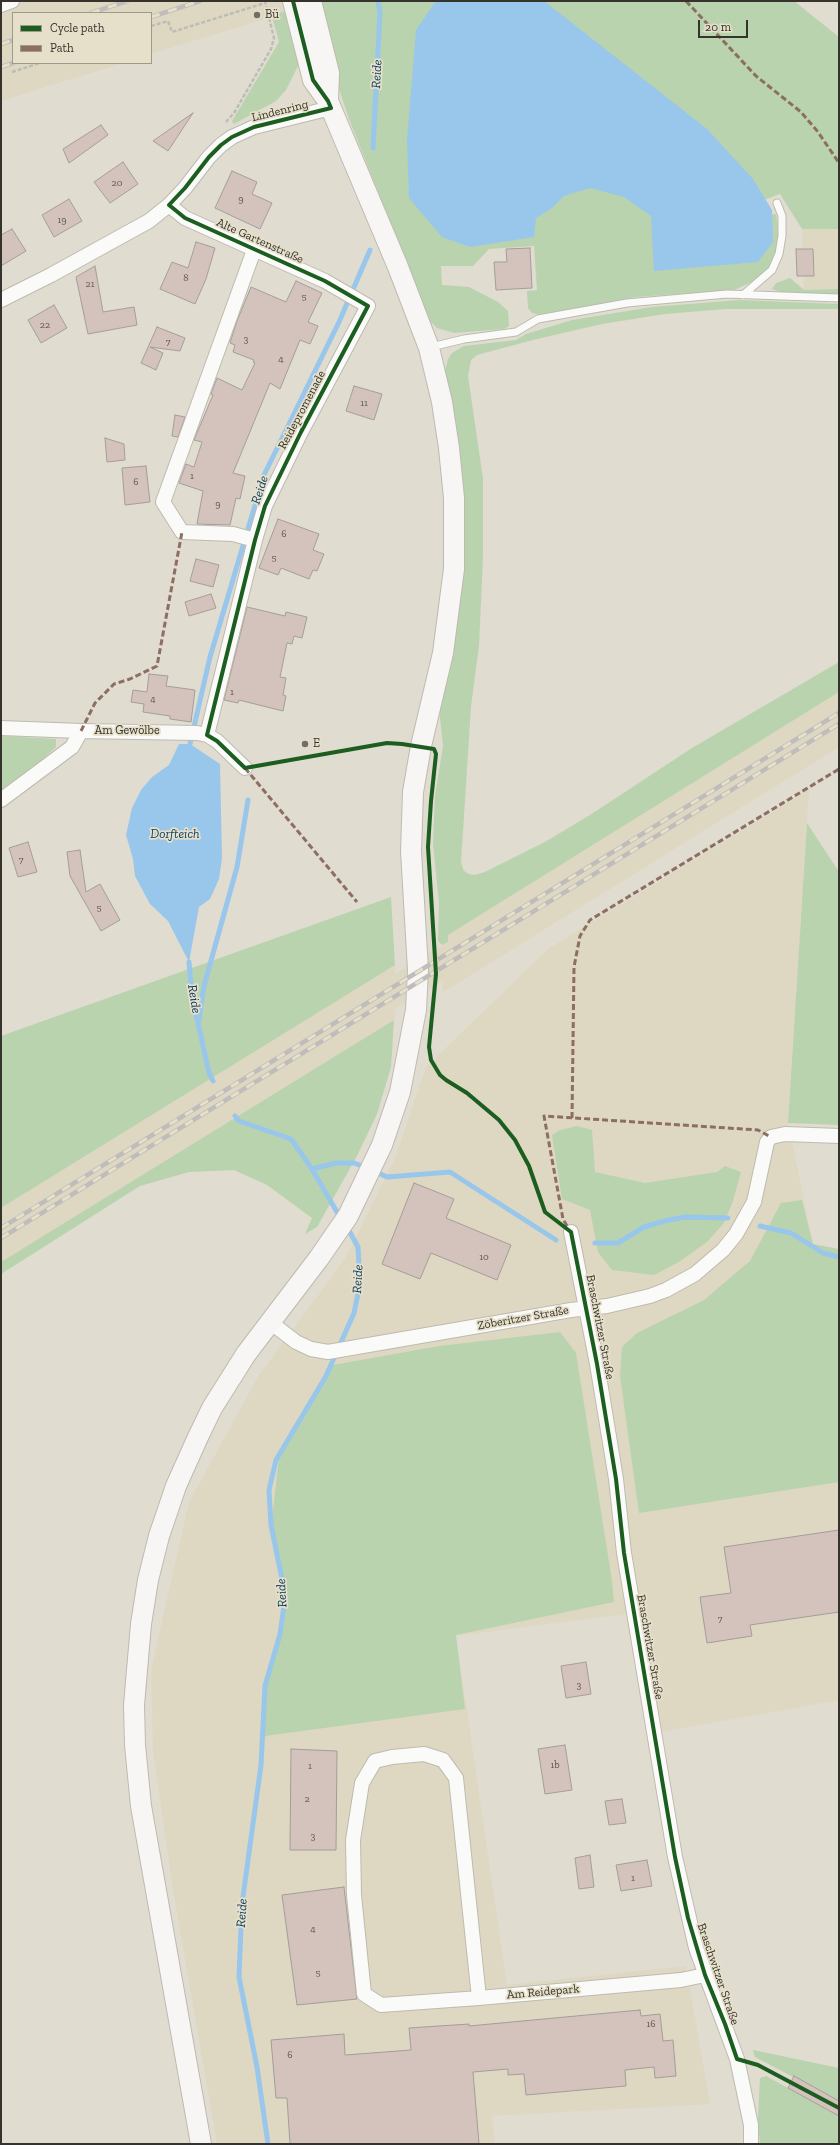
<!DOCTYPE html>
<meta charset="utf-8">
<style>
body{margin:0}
#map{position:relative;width:840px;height:2145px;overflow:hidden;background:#e0dcd0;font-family:"Zilla Slab",serif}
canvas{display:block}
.frame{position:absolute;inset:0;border:2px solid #35332b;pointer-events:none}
.legend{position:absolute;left:12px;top:12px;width:140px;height:52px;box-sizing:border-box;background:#e6dfca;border:1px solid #9f9a8a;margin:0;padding:5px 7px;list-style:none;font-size:12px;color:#35332b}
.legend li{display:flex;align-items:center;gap:8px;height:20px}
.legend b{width:20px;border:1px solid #9f9a8a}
.scale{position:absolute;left:698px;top:20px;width:50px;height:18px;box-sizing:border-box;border:2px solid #35332b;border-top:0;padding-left:5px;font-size:12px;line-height:14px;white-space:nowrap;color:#35332b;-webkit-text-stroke:3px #e6dfca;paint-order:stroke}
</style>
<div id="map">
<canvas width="840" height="2145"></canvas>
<div class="frame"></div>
<ul class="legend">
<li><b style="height:5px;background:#1b5e20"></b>Cycle path</li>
<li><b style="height:5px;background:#8d6e63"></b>Path</li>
</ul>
<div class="scale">20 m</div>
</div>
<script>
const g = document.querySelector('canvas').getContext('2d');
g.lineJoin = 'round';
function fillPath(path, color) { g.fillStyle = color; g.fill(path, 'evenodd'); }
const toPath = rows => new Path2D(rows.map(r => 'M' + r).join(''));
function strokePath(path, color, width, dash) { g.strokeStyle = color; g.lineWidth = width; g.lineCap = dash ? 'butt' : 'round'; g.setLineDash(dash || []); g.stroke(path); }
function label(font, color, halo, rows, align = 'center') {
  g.font = font + ' "Zilla Slab",serif'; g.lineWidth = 3.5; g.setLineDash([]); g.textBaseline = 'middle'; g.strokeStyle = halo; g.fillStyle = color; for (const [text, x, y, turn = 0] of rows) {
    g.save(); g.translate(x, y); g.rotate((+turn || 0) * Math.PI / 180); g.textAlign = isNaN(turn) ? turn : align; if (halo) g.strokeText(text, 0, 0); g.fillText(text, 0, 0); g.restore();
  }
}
fillPath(toPath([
 [27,1,284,1,288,12,151,54,151,13,13,13,13,63,123,63,1,101,1,9],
 [802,229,839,229,839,289,804,290],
 [839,692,839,747,442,993,443,980,396,1008,394,1020,1,1262,1,1208,395,965,395,974,448,942,448,935],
 [809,790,788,1123,813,1244,839,1249,839,1700,650,1734,626,1614,456,1636,507,1985,686,1966,710,2104,492,2116,495,2144,217,2144,172,1884,153,1751,151,1670,189,1502,259,1375,345,1259,396,1156,426,1067,548,949]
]), '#ded8c3');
fillPath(toPath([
 [316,1,441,1,549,204,573,189,599,184,768,215,776,214,779,235,777,253,767,270,754,281,734,290,636,297,541,315,532,313,528,308,527,291,537,290,534,246,489,249,473,266,441,266,442,285,469,287,498,302,508,311,509,326,504,329,454,333,437,328,429,320,349,119,339,89],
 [535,1,794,1,839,37,839,229,802,229,780,194,761,201],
 [288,12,301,60,286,90,276,101,234,124,232,121,279,42,271,13],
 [790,278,804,290,839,289,839,295,786,294,772,289,776,283],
 [739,300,839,304,839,309,726,309,665,314,602,324,533,340,477,355,471,360,468,376,483,479,483,558,479,646,471,706,461,863,464,871,469,874,474,875,485,872,545,842,590,815,692,748,839,662,839,692,448,935,448,942,442,945,438,941,439,903,433,844,435,796,443,746,439,708,458,618,465,534,464,498,458,436,445,371,448,359,452,353,464,346,516,340,526,334,572,320,652,307],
 [1,736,56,739,56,747,29,772,1,791],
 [807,823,839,872,839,1125,788,1123],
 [391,897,395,965,1,1208,1,1036],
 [394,1020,391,1067,377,1114,358,1154,317,1227,305,1234,312,1218,267,1185,234,1170,189,1172,140,1186,1,1274,1,1262],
 [577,1126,592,1130,595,1172,645,1183,717,1172,725,1166,741,1172,733,1201,724,1223,707,1242,679,1262,654,1275,612,1270,598,1252,590,1210,562,1199,552,1135,560,1130],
 [802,1200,813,1244,839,1249,839,1482,639,1513,620,1376,622,1347,637,1333,704,1300,750,1261,781,1203],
 [560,1332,576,1353,612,1581,614,1602,456,1635,465,1709,265,1736,266,1682,283,1629,286,1594,272,1520,279,1457,333,1365,439,1346],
 [753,2050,839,2068,839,2101,755,2057],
 [766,2076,839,2116,839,2144,760,2144,758,2120,760,2078]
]), '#b9d3ae');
fillPath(toPath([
 [436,1,544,1,707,129,753,179,772,210,773,242,758,262,654,271,651,216,624,197,590,188,564,196,552,208,536,218,534,237,470,247,442,237,409,198,407,140,416,30],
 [179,744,190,744,220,764,222,858,219,879,210,899,199,907,189,962,168,921,150,904,135,876,133,859,126,835,132,808,141,790,152,777,169,765]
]), '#99c6eb');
strokePath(toPath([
 [373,148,380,13,378,1],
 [190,744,210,657,264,475,339,322,370,250],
 [189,962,192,996,209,1073,213,1081],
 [198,1026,204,986,237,867,248,800],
 [235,1116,239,1121,291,1139,312,1169,341,1219],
 [312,1169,336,1163,354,1163,367,1168],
 [374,1171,387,1177,450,1172,556,1240],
 [760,1226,791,1233,823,1253,839,1257],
 [595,1243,618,1243,644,1227,664,1221,685,1217,728,1218],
 [268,2144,257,2067,239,1977,242,1904,261,1765,265,1686,280,1634,284,1606,283,1584,271,1525,269,1490,276,1460,326,1376,354,1313,360,1284,358,1247,347,1227]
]), '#99c6eb', 5);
const building = toPath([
 [193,113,168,151,153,141,193,113],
 [101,125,108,135,69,163,63,149,101,125],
 [123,162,138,184,110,203,94,182,123,162],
 [232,171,257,182,252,194,272,203,260,229,215,208,232,171],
 [69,199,82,221,54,237,42,215,69,199],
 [12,229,26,251,1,266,1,235,12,229],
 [196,242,215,248,206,279,195,304,160,289,172,262,188,268,196,242],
 [530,248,532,288,496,290,494,262,507,262,506,249,530,248],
 [796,249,813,249,814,276,797,276,796,249],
 [95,266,103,312,134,307,137,325,88,334,76,277,95,266],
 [296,281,322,293,308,322,318,326,310,344,300,340,280,389,270,383,233,473,245,476,240,499,236,498,230,525,197,524,203,491,179,483,186,464,194,467,202,442,194,440,213,395,211,394,217,378,242,390,255,363,253,362,254,360,233,352,235,345,230,343,237,321,251,287,286,302,296,281],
 [54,305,67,328,41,343,28,320,54,305],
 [157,327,185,338,180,351,150,347,163,353,156,370,141,363,157,327],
 [354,386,382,394,374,420,346,411,354,386],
 [175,415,185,417,178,437,172,436,175,415],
 [105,438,124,444,125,460,107,462,105,438],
 [146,466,150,502,125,505,122,468,146,466],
 [278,519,319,534,313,550,324,554,317,571,313,570,309,579,281,568,278,575,259,568,278,519],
 [196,559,219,565,213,587,190,581,196,559],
 [211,594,216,608,189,616,185,602,211,594],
 [247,607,285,616,286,612,307,617,302,638,294,636,292,644,287,643,280,677,286,678,283,695,286,696,283,711,239,700,238,703,224,700,247,607],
 [149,674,168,676,166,686,195,690,191,722,170,719,170,716,143,712,144,704,131,702,133,690,147,692,149,674],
 [28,842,37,872,18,877,9,848,28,842],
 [80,850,86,892,100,884,120,920,101,931,70,876,67,852,80,850],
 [414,1183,454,1199,446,1218,511,1245,497,1280,431,1253,420,1279,382,1264,414,1183],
 [839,1530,839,1612,750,1625,752,1636,707,1643,700,1597,731,1593,724,1547,839,1530],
 [586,1662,591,1694,566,1698,561,1666,586,1662],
 [565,1745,572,1790,545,1794,538,1749,565,1745],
 [291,1749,337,1751,336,1850,290,1850,291,1749],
 [622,1799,626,1823,609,1825,605,1801,622,1799],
 [590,1855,594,1887,579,1889,575,1858,590,1855],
 [647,1860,652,1886,621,1891,616,1865,647,1860],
 [344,1887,357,1999,297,2005,282,1895,344,1887],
 [640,2010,641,2016,660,2014,663,2041,673,2040,676,2076,655,2078,654,2067,625,2070,626,2086,526,2095,524,2074,508,2075,508,2069,473,2072,479,2144,290,2144,287,2098,276,2098,271,2040,344,2034,345,2055,411,2050,409,2028,469,2024,469,2026,640,2010],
 [794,2076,839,2101,839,2116,788,2088,794,2076]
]);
fillPath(building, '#d4c2bc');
strokePath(building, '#a49e98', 1);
const service = toPath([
 [743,295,772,270,779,254,782,236,782,216,777,203],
 [431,347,464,339,516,332,538,319,627,303,727,294,839,298]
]);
const minor = toPath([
 [1,5,12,1],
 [169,205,185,218,325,281,368,306,301,432,265,506,255,540,207,735],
 [254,250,163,502,182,532,233,534,255,540],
 [1,300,51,275,149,221,169,205,185,188,209,157,221,145,232,137,254,127,331,108],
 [1,728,81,731,197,733,207,735,217,741,245,768],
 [1,800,72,747,81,731],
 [571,1232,597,1364,616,1479,624,1553,675,1857,696,1948,737,2059,751,2125,751,2144],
 [270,1322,296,1342,311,1349,328,1352,571,1310,607,1306,650,1296,666,1290,695,1274,723,1250,736,1234,754,1202,767,1142,771,1137,785,1134,839,1136],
 [479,1998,456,1778,443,1760,424,1754,392,1757,375,1761,362,1783,353,1840,354,1895,364,1994,381,2005,479,1998,681,1980,705,1975]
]);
const secondary = toPath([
 [311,1,329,73,328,101],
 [201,2144,141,1806,135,1745,134,1705,141,1624,148,1580,159,1536,176,1486,198,1437,212,1408,246,1354,319,1258,348,1216,382,1145,400,1092,416,1010,418,970,411,851,413,792,421,746,443,653,454,569,454,498,449,448,442,402,429,348,398,267,328,101,313,80,293,1]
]);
strokePath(service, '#bebab1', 9);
strokePath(minor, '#bebab1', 16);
strokePath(secondary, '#bebab1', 22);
strokePath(toPath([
 [151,26,168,21,172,32,265,3],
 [12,72,40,63],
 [226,122,234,113,271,49,274,38,265,1],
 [260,766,387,743,403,744],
 [429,1046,431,1060,440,1075,491,1112,515,1140,529,1166,545,1212,559,1223],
 [752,2063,839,2108]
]), '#bdbdb7', 2.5, [4, 2]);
strokePath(service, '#fafaf8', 7);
strokePath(minor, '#fafaf8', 14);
strokePath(secondary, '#f8f6f4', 20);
const rail = toPath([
 [91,13,127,1],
 [151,17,200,1],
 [1,44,13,40],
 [1,67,13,63],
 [1,1228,839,713],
 [1,1238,839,724]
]);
strokePath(rail, '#bfbdbb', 4.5);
strokePath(rail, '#e6dfca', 3, [9]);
strokePath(toPath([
 [686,1,756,76,801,112,818,132,839,163],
 [81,731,95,703,114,684,130,679,157,666,182,532],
 [245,768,357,902],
 [572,1118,574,967,580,936,590,920,839,769],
 [567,1226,563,1219,544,1116,758,1130,771,1137]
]), '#8d6e63', 3, [6, 3]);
strokePath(toPath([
 [293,1,313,80,328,101,331,108,254,127,232,137,221,145,209,157,185,188,169,205,185,218,325,281,368,306,301,432,265,506,255,540,207,735,217,741,245,768,387,743,402,744,434,749,436,754,431,801,428,847,436,974,429,1047,431,1060,440,1075,446,1080,467,1093,499,1120,515,1140,529,1166,545,1212,571,1232,597,1364,616,1479,624,1553,675,1857,688,1918,705,1975,725,2024,737,2059,758,2065,839,2108]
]), '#1b5e20', 4);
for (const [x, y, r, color] of [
 [257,15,4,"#716e65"],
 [305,744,4,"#716e65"]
]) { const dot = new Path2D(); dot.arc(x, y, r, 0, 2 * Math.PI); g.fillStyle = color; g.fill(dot); strokePath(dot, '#e6dfca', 1.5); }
label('10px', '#5d574f', null, [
 ["20",117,183],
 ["9",241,199],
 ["19",62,220],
 ["8",186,278],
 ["21",90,284],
 ["5",304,297],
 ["22",45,325],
 ["3",246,339],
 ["7",168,342],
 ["4",281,359],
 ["11",364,403],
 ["1",192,476],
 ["6",136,482],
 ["9",218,504],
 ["6",284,534],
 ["5",274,558],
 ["1",232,692],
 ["4",153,699],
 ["7",21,860],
 ["5",99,908],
 ["10",484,1257],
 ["7",720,1619],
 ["3",579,1685],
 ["1b",555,1765],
 ["1",310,1766],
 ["2",307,1799],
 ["3",313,1836],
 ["1",633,1878],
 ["4",313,1929],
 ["5",318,1973],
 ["16",651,2024],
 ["6",290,2055]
]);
label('12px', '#35332b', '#e6dfca', [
 ["Bü",265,15],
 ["E",313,744]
], 'left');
label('12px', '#35332b', '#e6dfca', [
 ["Lindenring",280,111,-14],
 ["Alte Gartenstraße",260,241,24],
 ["Reidepromenade",302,410,-62],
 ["Am Gewölbe",127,731],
 ["Zöberitzer Straße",523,1318,-10],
 ["Braschwitzer Straße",600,1327,79],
 ["Braschwitzer Straße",650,1647,80],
 ["Braschwitzer Straße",718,1974,71],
 ["Am Reidepark",543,1992,-5]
]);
label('italic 13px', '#063b5f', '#e6dfca', [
 ["Reide",377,74,-87],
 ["Reide",260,490,-72],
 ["Dorfteich",175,834],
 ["Reide",194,999,81],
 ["Reide",358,1279,-87],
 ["Reide",282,1593,-93],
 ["Reide",242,1913,-86]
]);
</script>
